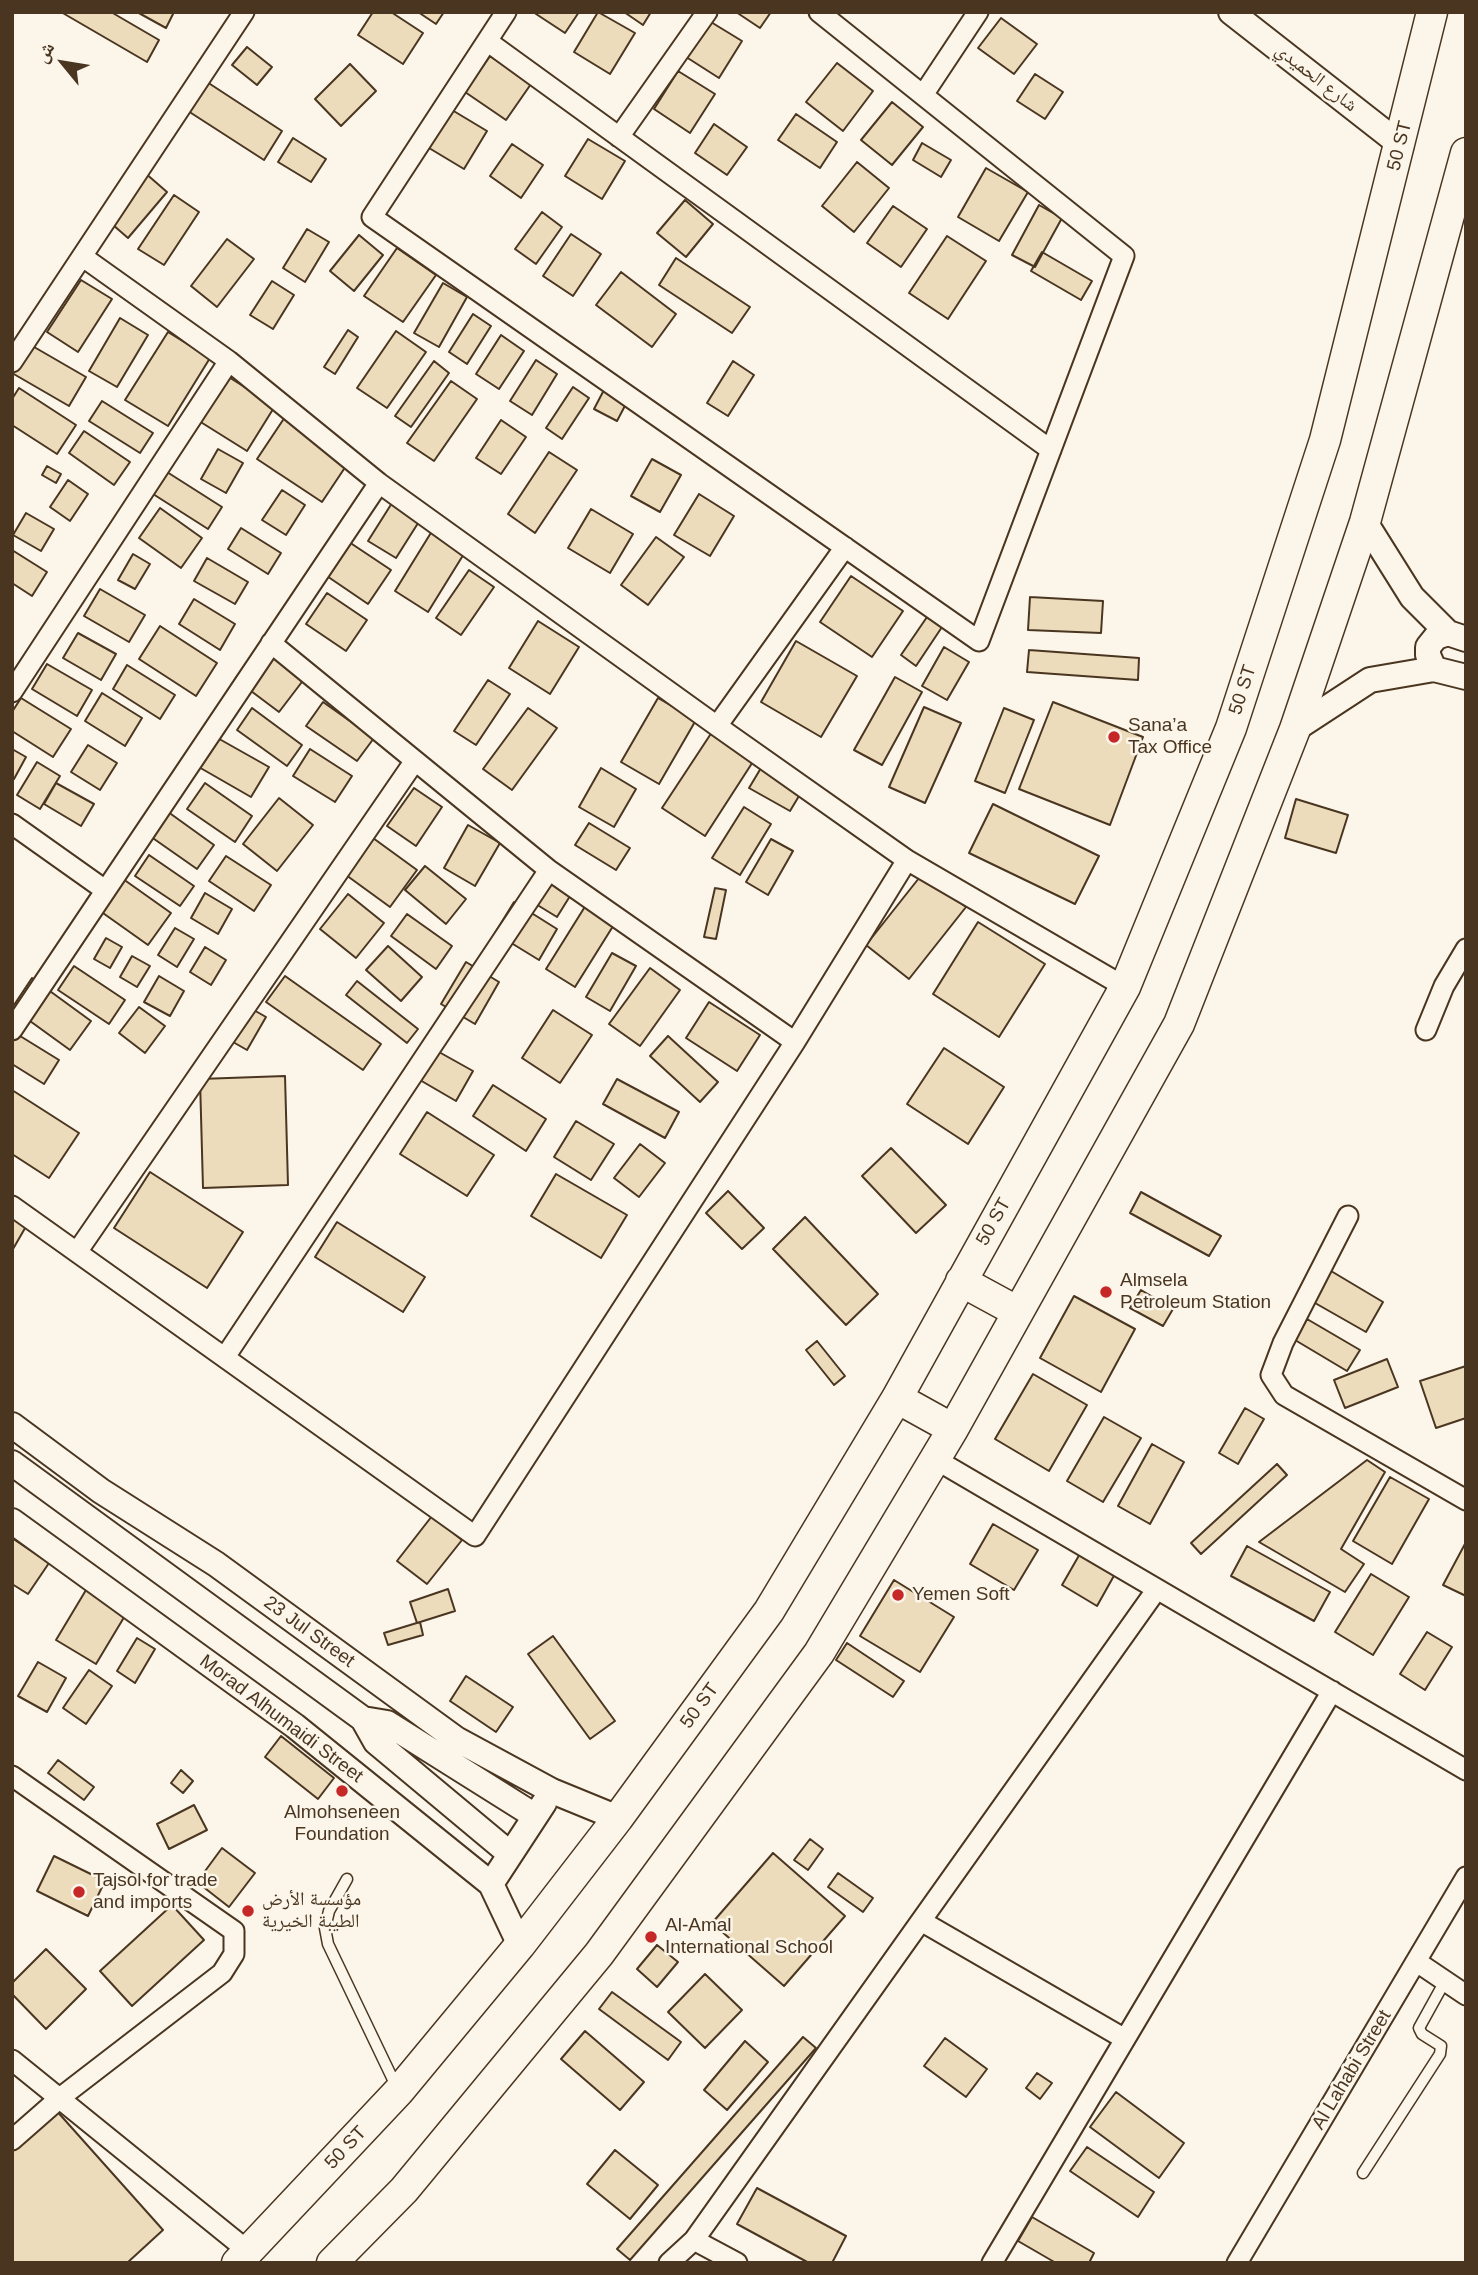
<!DOCTYPE html>
<meta charset="utf-8">
<style>
body{margin:0}
#map{position:relative;width:1478px;height:2275px;overflow:hidden;background:#fbf6e9;font-family:Arial,"Noto Naskh Arabic",sans-serif}
canvas{display:block}
.frame{position:absolute;inset:0;border:14px solid #4a3520;pointer-events:none}
.north{position:absolute;left:28px;top:28px;width:70px;height:70px;-webkit-text-stroke:5px #fbf6e9;paint-order:stroke;rotate:300deg;font-size:19px;font-weight:700;line-height:28px;text-align:center;color:#4a3520}
.north::after{content:'';display:block;margin:auto;width:24px;height:32px;background:#4a3520;clip-path:polygon(50% 0,100% 100%,50% 72%,0 100%)}
</style>
<div id="map">
<canvas width="1478" height="2275"></canvas>
<div class="frame"></div>
<div class="north">ش</div>
</div>
<script>
const g = document.querySelector('canvas').getContext('2d');
g.lineJoin = 'round';
function fillPath(path, color) { g.fillStyle = color; g.fill(path, 'evenodd'); }
const toPath = rows => new Path2D(rows.map(r => 'M' + r).join(''));
function strokePath(path, color, width, dash) { g.strokeStyle = color; g.lineWidth = width; g.lineCap = dash ? 'butt' : 'round'; g.setLineDash(dash || []); g.stroke(path); }
function label(font, color, halo, rows, align = 'center') {
  g.font = font + ' Arial,"Noto Naskh Arabic",sans-serif'; g.lineWidth = 5; g.setLineDash([]); g.textBaseline = 'middle'; g.strokeStyle = halo; g.fillStyle = color; for (const [text, x, y, turn = 0] of rows) {
    g.save(); g.translate(x, y); g.rotate((+turn || 0) * Math.PI / 180); g.textAlign = isNaN(turn) ? turn : align; if (halo) g.strokeText(text, 0, 0); g.fillText(text, 0, 0); g.restore();
  }
}
const building = toPath([
 [61,12,111,12,159,40,147,62,61,12],
 [137,12,174,12,166,28,137,12],
 [373,12,391,12,423,33,403,64,358,35,373,12],
 [418,12,444,12,436,24,418,12],
 [533,12,579,12,565,33,533,12],
 [598,12,635,33,610,74,574,52,598,12],
 [624,12,651,12,643,25,624,12],
 [736,12,771,12,760,28,736,12],
 [1001,18,1037,44,1014,74,978,48,1001,18],
 [706,19,742,41,719,78,683,55,706,19],
 [247,47,272,67,257,85,232,65,247,47],
 [490,56,531,84,506,120,465,92,490,56],
 [837,63,873,91,843,131,806,102,837,63],
 [350,64,376,91,341,126,315,99,350,64],
 [678,71,715,94,690,133,654,109,678,71],
 [1035,74,1063,92,1045,119,1017,101,1035,74],
 [207,82,282,131,264,160,188,111,207,82],
 [892,102,923,127,892,165,861,140,892,102],
 [452,110,487,131,464,169,429,148,452,110],
 [796,114,837,142,820,168,778,140,796,114],
 [714,124,747,147,727,175,695,153,714,124],
 [293,138,326,159,311,182,278,162,293,138],
 [588,139,625,161,602,199,565,176,588,139],
 [922,143,951,160,941,177,913,160,922,143],
 [512,144,543,165,521,198,490,176,512,144],
 [857,162,889,188,854,232,822,206,857,162],
 [986,168,1028,192,999,241,958,217,986,168],
 [144,172,167,192,128,238,105,218,144,172],
 [174,195,199,212,164,265,138,249,174,195],
 [685,200,713,224,686,257,657,233,685,200],
 [1039,205,1062,218,1035,267,1012,255,1039,205],
 [893,206,927,229,901,267,867,243,893,206],
 [542,212,562,227,536,264,515,249,542,212],
 [307,229,329,242,305,282,283,268,307,229],
 [571,234,601,254,573,296,543,276,571,234],
 [359,235,383,255,354,291,330,271,359,235],
 [947,236,986,261,948,319,909,293,947,236],
 [227,239,254,259,217,307,191,286,227,239],
 [397,248,436,275,403,322,364,296,397,248],
 [1042,252,1092,281,1081,300,1031,271,1042,252],
 [676,258,750,307,732,333,659,285,676,258],
 [621,272,676,314,652,347,596,305,621,272],
 [81,280,112,299,78,352,47,332,81,280],
 [272,281,294,295,273,329,250,315,272,281],
 [443,283,467,297,439,347,414,333,443,283],
 [473,314,491,326,467,364,449,352,473,314],
 [120,318,148,335,117,387,89,371,120,318],
 [348,330,358,337,335,374,324,367,348,330],
 [396,331,426,352,387,408,357,388,396,331],
 [168,332,210,358,168,426,125,400,168,332],
 [501,335,524,351,499,389,476,374,501,335],
 [22,340,86,377,69,406,12,373,12,358,22,340],
 [536,360,557,374,532,415,510,401,536,360],
 [434,361,449,373,411,427,395,416,434,361],
 [733,361,754,375,728,416,707,403,733,361],
 [227,376,275,406,247,451,199,421,227,376],
 [451,381,477,399,434,461,407,443,451,381],
 [573,387,589,398,562,439,546,428,573,387],
 [19,388,76,425,57,454,12,425,12,399,19,388],
 [605,388,628,400,617,421,594,409,605,388],
 [102,401,153,433,140,453,89,421,102,401],
 [289,411,354,454,322,502,257,459,289,411],
 [501,420,526,437,501,474,476,458,501,420],
 [84,431,130,462,114,485,69,453,84,431],
 [218,449,243,463,226,493,201,479,218,449],
 [549,452,577,470,535,533,508,514,549,452],
 [652,459,681,475,660,512,631,496,652,459],
 [47,466,61,474,56,483,42,475,47,466],
 [167,472,222,507,208,529,153,494,167,472],
 [68,480,88,494,70,521,50,507,68,480],
 [282,490,305,505,286,535,262,520,282,490],
 [699,494,734,516,710,556,674,535,699,494],
 [392,503,420,520,396,558,368,541,392,503],
 [160,508,202,538,181,568,139,538,160,508],
 [591,509,633,534,610,573,568,548,591,509],
 [26,513,54,529,41,551,13,535,26,513],
 [437,523,470,544,428,612,395,591,437,523],
 [241,528,281,553,268,574,228,549,241,528],
 [656,537,684,557,648,605,621,585,656,537],
 [343,538,391,570,368,604,321,572,343,538],
 [12,550,47,572,32,596,12,583,12,550],
 [133,554,150,564,135,589,118,580,133,554],
 [207,558,248,582,235,604,194,581,207,558],
 [469,570,494,587,461,635,436,618,469,570],
 [851,576,903,611,872,657,820,622,851,576],
 [100,589,145,615,129,642,84,616,100,589],
 [327,593,367,620,346,651,306,624,327,593],
 [1030,597,1103,601,1101,633,1028,630,1030,597],
 [194,599,235,624,220,650,179,624,194,599],
 [927,617,942,627,916,666,901,655,927,617],
 [538,621,579,647,550,694,509,668,538,621],
 [160,626,217,663,196,696,139,659,160,626],
 [78,633,116,654,101,680,63,658,78,633],
 [263,641,308,674,279,712,235,679,263,641],
 [796,641,857,676,821,737,761,702,796,641],
 [944,647,969,662,947,700,922,686,944,647],
 [1029,650,1139,658,1138,680,1027,672,1029,650],
 [47,664,92,690,77,716,32,689,47,664],
 [127,665,175,695,160,719,113,689,127,665],
 [895,677,922,692,882,765,854,750,895,677],
 [488,680,510,694,476,745,454,731,488,680],
 [102,693,142,718,125,746,85,721,102,693],
 [21,698,71,729,53,757,12,731,12,712,21,698],
 [658,698,696,720,659,784,621,762,658,698],
 [323,702,374,738,357,761,306,726,323,702],
 [1053,702,1143,737,1110,825,1019,789,1053,702],
 [924,707,961,723,925,803,889,787,924,707],
 [252,708,302,745,287,766,237,730,252,708],
 [528,708,557,728,512,790,483,769,528,708],
 [1004,708,1034,720,1005,793,975,781,1004,708],
 [714,729,756,757,705,836,662,808,714,729],
 [214,736,269,767,251,797,197,766,214,736],
 [88,745,117,763,100,790,71,772,88,745],
 [12,749,26,757,14,779,12,778,12,749],
 [310,749,352,776,335,802,293,776,310,749],
 [37,762,60,776,40,809,17,795,37,762],
 [601,768,636,789,614,827,579,807,601,768],
 [761,768,802,791,790,811,749,788,761,768],
 [56,783,94,804,81,826,44,804,56,783],
 [205,783,252,816,235,842,187,809,205,783],
 [414,788,442,807,416,846,387,826,414,788],
 [279,798,313,825,277,871,243,844,279,798],
 [1296,799,1348,815,1336,853,1285,838,1296,799],
 [993,804,1099,856,1075,904,969,853,993,804],
 [744,807,771,824,740,875,712,858,744,807],
 [164,809,214,845,197,869,147,834,164,809],
 [589,823,630,848,616,870,575,845,589,823],
 [468,825,500,843,475,886,444,868,468,825],
 [373,838,417,870,390,907,346,875,373,838],
 [771,839,793,851,768,895,746,882,771,839],
 [149,855,194,886,180,906,135,876,149,855],
 [226,856,271,885,254,911,209,881,226,856],
 [425,866,466,899,446,924,405,890,425,866],
 [109,869,171,913,148,945,86,901,109,869],
 [544,869,575,888,557,917,526,898,544,869],
 [923,873,966,907,909,979,866,945,923,873],
 [715,888,726,890,716,939,704,937,715,888],
 [205,893,232,909,218,934,191,918,205,893],
 [348,894,384,923,356,958,320,929,348,894],
 [514,902,557,929,539,960,495,933,514,902],
 [586,905,615,923,575,987,546,969,586,905],
 [407,914,452,946,436,969,391,936,407,914],
 [978,922,1045,964,999,1037,933,994,978,922],
 [175,928,194,939,177,967,158,955,175,928],
 [106,938,122,947,110,968,94,959,106,938],
 [388,946,422,977,401,1001,366,970,388,946],
 [205,947,226,960,211,985,190,972,205,947],
 [612,953,636,966,610,1011,586,997,612,953],
 [132,956,150,966,137,987,120,977,132,956],
 [466,962,499,982,475,1024,441,1004,466,962],
 [74,966,125,1000,109,1024,58,990,74,966],
 [650,968,680,990,640,1046,609,1024,650,968],
 [159,976,184,991,170,1016,144,1002,159,976],
 [285,976,381,1044,363,1070,266,1002,285,976],
 [32,978,91,1021,70,1050,12,1008,32,978],
 [357,981,418,1029,407,1043,346,995,357,981],
 [238,1001,266,1017,247,1050,219,1034,238,1001],
 [709,1002,760,1035,737,1071,686,1038,709,1002],
 [139,1007,165,1026,145,1053,119,1033,139,1007],
 [553,1010,592,1035,560,1083,522,1058,553,1010],
 [12,1031,59,1060,44,1084,12,1064,12,1031],
 [668,1036,718,1082,700,1102,650,1056,668,1036],
 [430,1047,473,1071,456,1101,413,1076,430,1047],
 [944,1048,1004,1087,968,1144,907,1104,944,1048],
 [285,1076,288,1185,203,1188,200,1079,285,1076],
 [617,1079,679,1112,665,1138,603,1104,617,1079],
 [493,1085,546,1119,526,1151,473,1116,493,1085],
 [12,1090,79,1133,49,1178,12,1154,12,1090],
 [427,1112,494,1155,467,1196,400,1154,427,1112],
 [576,1121,614,1144,591,1180,554,1157,576,1121],
 [640,1144,665,1163,639,1197,614,1178,640,1144],
 [891,1148,946,1205,916,1233,862,1176,891,1148],
 [150,1172,243,1232,207,1288,114,1228,150,1172],
 [556,1174,627,1215,601,1258,531,1216,556,1174],
 [728,1191,764,1228,742,1249,706,1213,728,1191],
 [1141,1192,1221,1236,1209,1256,1130,1213,1141,1192],
 [12,1214,28,1223,13,1249,12,1248,12,1214],
 [805,1217,878,1294,846,1325,773,1249,805,1217],
 [337,1222,425,1277,403,1312,315,1257,337,1222],
 [1326,1268,1383,1302,1366,1332,1308,1299,1326,1268],
 [1141,1290,1173,1309,1163,1326,1130,1308,1141,1290],
 [1074,1296,1135,1329,1101,1392,1040,1358,1074,1296],
 [1307,1319,1360,1350,1347,1371,1295,1340,1307,1319],
 [817,1341,845,1376,834,1385,806,1350,817,1341],
 [1387,1359,1398,1387,1345,1408,1334,1380,1387,1359],
 [1466,1366,1466,1418,1436,1428,1420,1381,1466,1366],
 [1033,1374,1087,1405,1049,1471,995,1439,1033,1374],
 [1245,1408,1264,1419,1238,1464,1219,1453,1245,1408],
 [1104,1417,1141,1438,1103,1502,1067,1481,1104,1417],
 [1152,1444,1184,1462,1150,1524,1118,1506,1152,1444],
 [1367,1460,1385,1472,1341,1549,1364,1564,1345,1592,1259,1542,1367,1460],
 [1277,1464,1287,1475,1201,1554,1191,1543,1277,1464],
 [1390,1477,1429,1499,1392,1564,1353,1541,1390,1477],
 [432,1516,462,1540,427,1584,397,1561,432,1516],
 [993,1524,1038,1550,1014,1590,970,1564,993,1524],
 [12,1538,49,1563,28,1594,12,1584,12,1538],
 [1466,1542,1466,1596,1443,1585,1466,1542],
 [1085,1545,1120,1565,1097,1606,1062,1585,1085,1545],
 [1247,1546,1330,1592,1314,1621,1231,1576,1247,1546],
 [1371,1574,1409,1597,1373,1655,1335,1632,1371,1574],
 [894,1580,954,1617,920,1672,860,1636,894,1580],
 [448,1589,455,1611,417,1623,410,1602,448,1589],
 [86,1590,126,1614,96,1664,56,1640,86,1590],
 [420,1622,423,1635,388,1645,384,1633,420,1622],
 [1427,1632,1452,1647,1425,1690,1400,1674,1427,1632],
 [553,1636,615,1721,590,1739,528,1654,553,1636],
 [137,1638,155,1649,135,1683,117,1671,137,1638],
 [847,1643,904,1681,893,1697,836,1660,847,1643],
 [38,1662,66,1678,47,1712,18,1696,38,1662],
 [89,1670,112,1686,86,1724,63,1708,89,1670],
 [466,1676,513,1707,496,1732,450,1701,466,1676],
 [281,1736,334,1778,318,1799,265,1757,281,1736],
 [58,1760,94,1787,84,1800,48,1773,58,1760],
 [181,1770,193,1781,183,1793,171,1783,181,1770],
 [194,1805,207,1830,169,1849,157,1824,194,1805],
 [810,1839,823,1849,808,1870,794,1860,810,1839],
 [222,1848,255,1873,229,1907,197,1882,222,1848],
 [773,1853,845,1916,784,1986,712,1923,773,1853],
 [54,1856,105,1881,88,1916,37,1891,54,1856],
 [838,1873,873,1898,863,1912,828,1887,838,1873],
 [172,1905,204,1940,132,2006,100,1971,172,1905],
 [657,1945,678,1962,657,1987,637,1969,657,1945],
 [46,1949,86,1989,46,2029,12,1994,12,1983,46,1949],
 [705,1974,742,2010,705,2048,668,2012,705,1974],
 [612,1992,681,2042,668,2060,599,2009,612,1992],
 [585,2031,644,2082,620,2110,561,2059,585,2031],
 [803,2037,816,2048,630,2260,617,2249,803,2037],
 [945,2038,987,2069,966,2097,924,2066,945,2038],
 [745,2041,768,2062,727,2110,704,2090,745,2041],
 [1037,2073,1052,2083,1040,2099,1026,2088,1037,2073],
 [1116,2092,1184,2143,1159,2178,1090,2127,1116,2092],
 [55,2109,163,2230,127,2263,12,2263,12,2147,55,2109],
 [1087,2147,1154,2192,1138,2217,1070,2171,1087,2147],
 [615,2150,658,2185,630,2219,587,2184,615,2150],
 [757,2188,846,2236,832,2263,809,2263,737,2224,757,2188],
 [1032,2217,1094,2253,1089,2263,1056,2263,1018,2241,1032,2217]
]);
fillPath(building, '#ecdcbc');
strokePath(building, '#4a3520', 2);
const service = toPath([
 [347,1879,329,1911,325,1928,328,1944,397,2088],
 [1363,2173,1440,2054,1441,2046,1422,2034,1419,2028,1445,1981]
]);
const minor = toPath([
 [506,12,372,217,979,641,1124,256,819,12],
 [487,41,1051,450],
 [923,95,978,12],
 [619,137,707,12],
 [83,257,229,361,379,483,717,726,907,860,1125,987],
 [12,362,244,12],
 [271,643,549,870,795,1042],
 [12,692,229,361],
 [717,726,845,547],
 [12,824,105,890],
 [12,1030,379,483],
 [1426,1030,1444,986,1466,949],
 [12,1206,475,1536,795,1042,907,860],
 [1348,1216,1283,1343,1271,1375,1284,1395,1466,1500],
 [77,1252,414,762],
 [225,1357,549,870],
 [935,1459,1466,1770],
 [12,1776,234,1931,234,1954,222,1973,61,2097,12,2140],
 [921,1921,1125,2039],
 [1417,1962,1466,1995],
 [12,2060,248,2251],
 [694,2240,737,2263],
 [669,2263,694,2240,1157,1589],
 [992,2263,1332,1691],
 [1237,2263,1466,1877]
]);
const tertiary = toPath([
 [1231,12,1401,145],
 [1365,522,1412,597,1448,633,1466,639],
 [1434,669,1428,655,1428,647,1436,637,1448,633],
 [1295,729,1370,680,1434,669,1466,677],
 [12,1425,101,1491,216,1564,456,1739,552,1791,618,1818],
 [12,1463,363,1719,387,1723,535,1816],
 [12,1521,295,1726,491,1884,520,1945],
 [363,1719,376,1742,509,1853],
 [491,1884,544,1803]
]);
const primary = toPath([
 [961,1281,1018,1312],
 [897,1398,953,1429],
 [237,2263,399,2091,520,1945,618,1818,769,1611,897,1398,1125,987,1231,728,1325,440,1432,12],
 [332,2263,404,2190,599,1954,819,1653,953,1429,1179,1024,1295,729,1365,522,1466,153]
]);
strokePath(service, '#4a3520', 13);
strokePath(minor, '#4a3520', 23);
strokePath(tertiary, '#4a3520', 28);
strokePath(primary, '#4a3520', 33);
strokePath(service, '#fbf6e9', 10);
strokePath(minor, '#fbf6e9', 19);
strokePath(tertiary, '#fbf6e9', 24);
strokePath(primary, '#fbf6e9', 30);
for (const [x, y, r, color] of [
 [1114,737,7,"#c62828"],
 [1106,1292,7,"#c62828"],
 [898,1595,7,"#c62828"],
 [342,1791,7,"#c62828"],
 [79,1892,7,"#c62828"],
 [248,1911,7,"#c62828"],
 [651,1937,7,"#c62828"]
]) { const dot = new Path2D(); dot.arc(x, y, r, 0, 2 * Math.PI); g.fillStyle = color; g.fill(dot); strokePath(dot, '#fbf6e9', 2.5); }
label('19px', '#4a3520', '#fbf6e9', [
 ["شارع الحميدي",1316,78,38],
 ["50 ST",1400,146,-76],
 ["50 ST",1243,690,-72],
 ["50 ST",994,1222,-61],
 ["23 Jul Street",309,1632,36],
 ["50 ST",700,1706,-54],
 ["Morad Alhumaidi Street",281,1719,37],
 ["Al Lahabi Street",1352,2070,-59],
 ["50 ST",346,2148,-47]
]);
label('19px', '#4a3520', '#fbf6e9', [
 ["Sana’a",1128,726],
 ["Tax Office",1128,748],
 ["Almsela",1120,1281],
 ["Petroleum Station",1120,1303],
 ["Yemen Soft",912,1595],
 ["Almohseneen",342,1813,"center"],
 ["Foundation",342,1835,"center"],
 ["Tajsol for trade",93,1881],
 ["and imports",93,1903],
 ["مؤسسة الأرض",262,1900],
 ["الطيبة الخيرية",262,1922],
 ["Al-Amal",665,1926],
 ["International School",665,1948]
], 'left');
</script>
